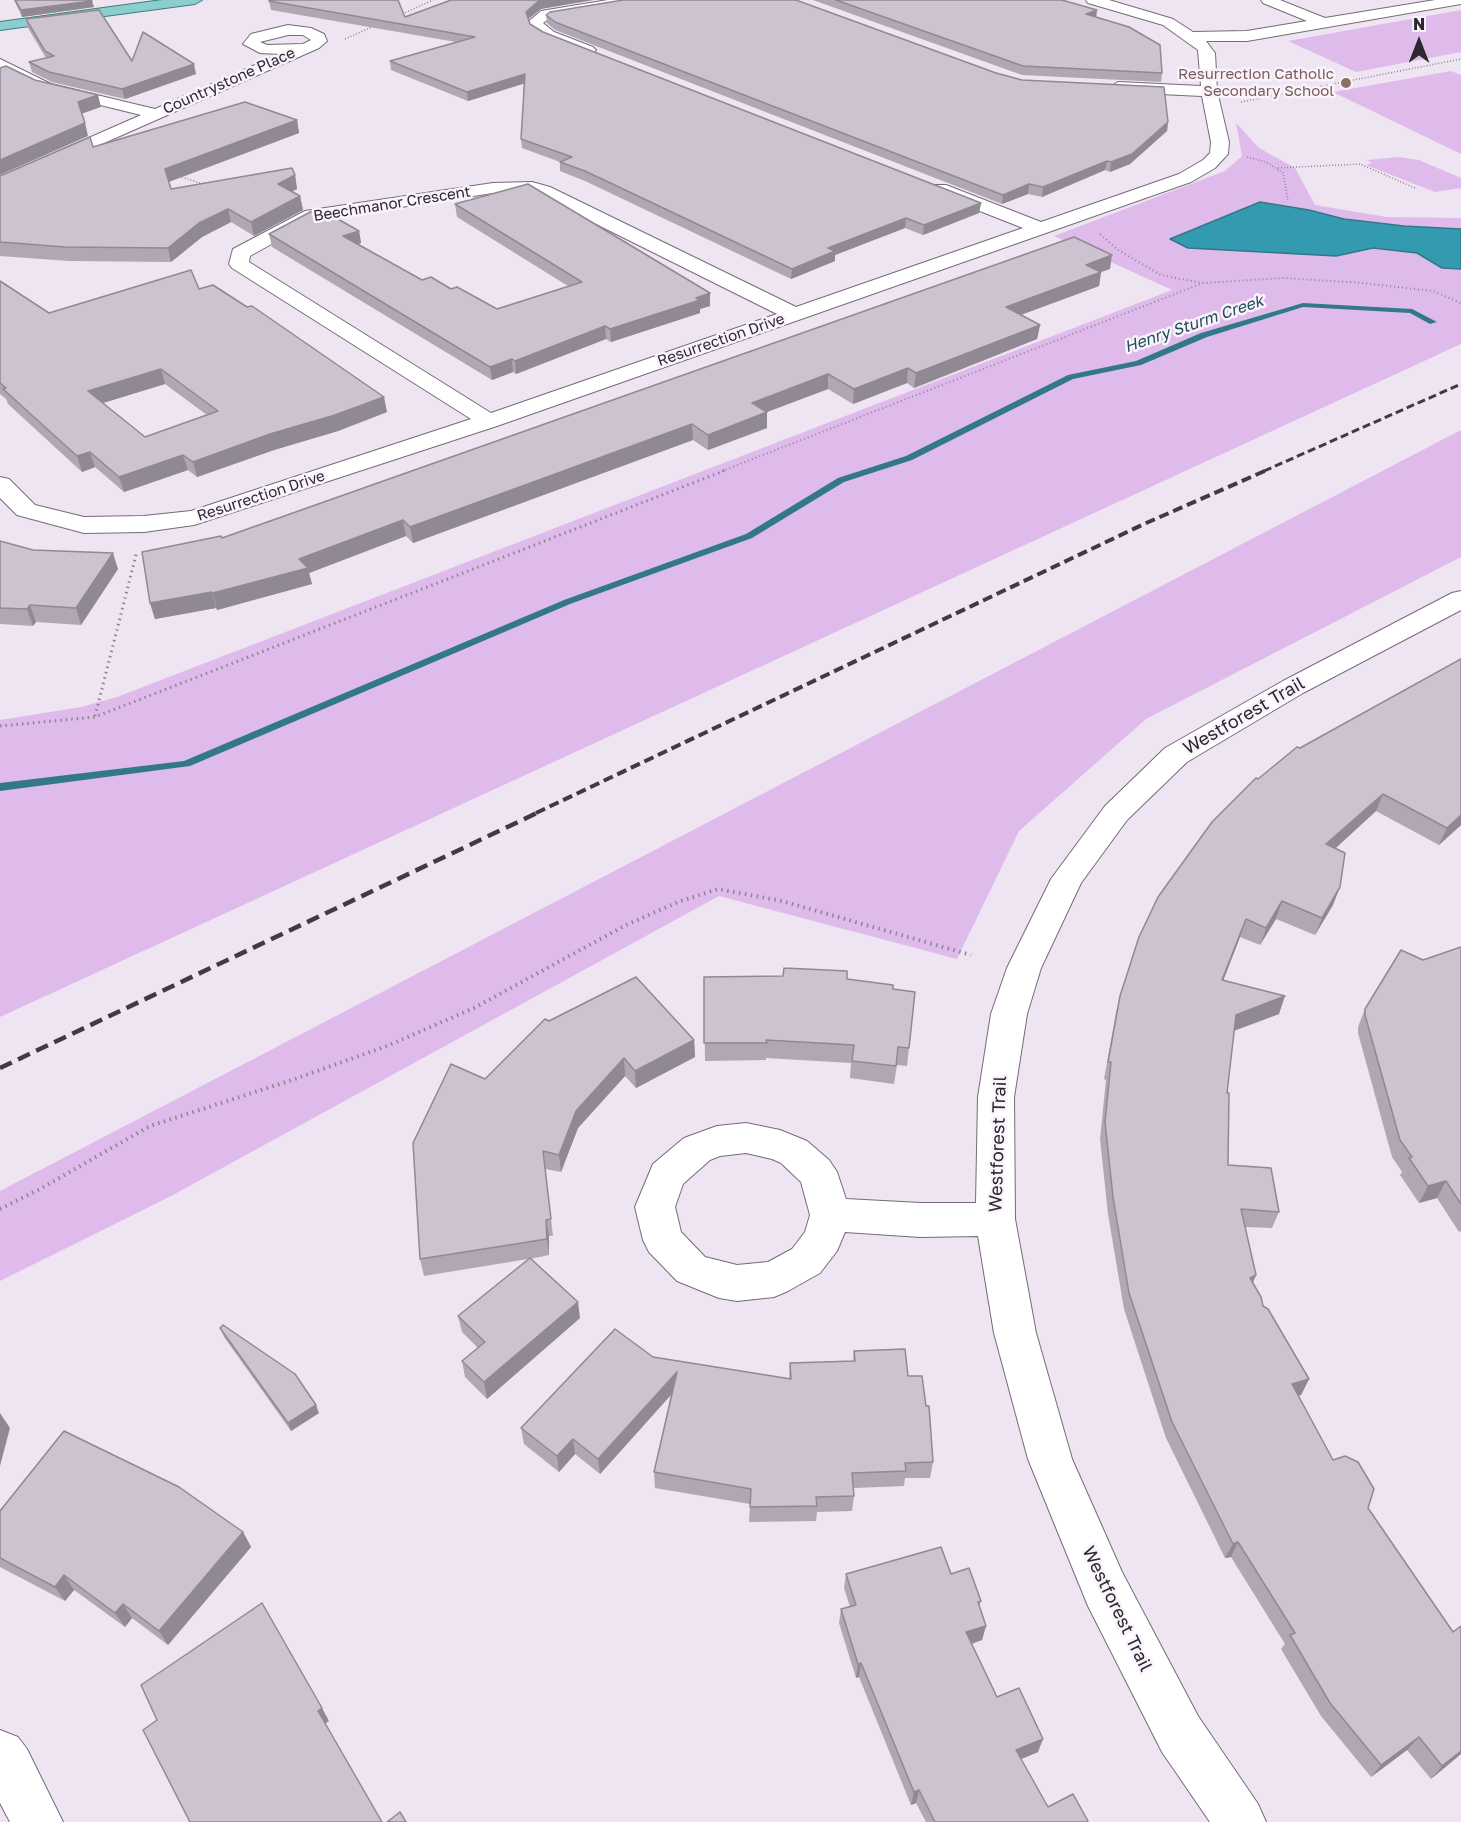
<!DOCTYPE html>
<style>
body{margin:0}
#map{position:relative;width:1461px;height:1822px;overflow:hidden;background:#eee4f2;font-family:"Golos Text",sans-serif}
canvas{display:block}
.north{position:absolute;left:1389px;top:12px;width:60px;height:60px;-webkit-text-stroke:4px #faf2fd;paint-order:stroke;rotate:0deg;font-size:16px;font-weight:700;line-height:24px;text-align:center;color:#2c282e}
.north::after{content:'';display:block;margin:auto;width:21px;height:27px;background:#2c282e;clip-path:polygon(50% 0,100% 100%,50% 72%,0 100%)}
</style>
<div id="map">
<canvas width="1461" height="1822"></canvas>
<div class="north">N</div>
</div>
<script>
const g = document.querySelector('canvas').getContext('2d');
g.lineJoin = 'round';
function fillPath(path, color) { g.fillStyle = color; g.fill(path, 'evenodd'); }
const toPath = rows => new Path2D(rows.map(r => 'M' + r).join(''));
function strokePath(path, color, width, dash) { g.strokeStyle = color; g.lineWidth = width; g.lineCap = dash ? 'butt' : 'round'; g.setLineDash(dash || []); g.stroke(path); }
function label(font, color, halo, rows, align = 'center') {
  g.font = font + ' "Golos Text",sans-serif'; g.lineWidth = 5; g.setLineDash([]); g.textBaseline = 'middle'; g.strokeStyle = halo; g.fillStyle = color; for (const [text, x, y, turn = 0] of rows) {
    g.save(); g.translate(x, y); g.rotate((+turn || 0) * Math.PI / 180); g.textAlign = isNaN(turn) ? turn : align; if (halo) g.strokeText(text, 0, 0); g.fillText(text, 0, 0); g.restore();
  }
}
fillPath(toPath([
 [1461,10,1461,52,1356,72,1288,41],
 [1451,71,1461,75,1461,154,1333,92],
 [1236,123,1259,148,1295,168,1315,205,1387,217,1461,218,1461,344,0,1017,0,720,81,707,117,697,1172,290,1054,236,1225,171,1242,156],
 [1398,157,1419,160,1461,178,1461,188,1435,192,1366,165,1372,163,1367,160],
 [1461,430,1461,557,1146,719,1019,831,957,959,719,896,171,1196,0,1281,0,1191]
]), '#dfbbec');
const water = toPath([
 [1260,202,1309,210,1344,219,1404,226,1461,229,1461,269,1442,268,1417,253,1373,248,1336,256,1188,248,1170,239,1260,202]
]);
fillPath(water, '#349aaf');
strokePath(water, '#327888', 1.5);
fillPath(toPath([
 [1303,303,1412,309,1437,322,1430,324,1410,313,1303,307,1207,337,1141,365,1073,379,912,460,844,482,752,538,570,604,190,766,0,791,0,783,184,761,564,600,746,534,838,478,906,456,1068,375,1136,361,1201,333,1303,303]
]), '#327888');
const minor = toPath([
 [608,0,643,0,636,4,550,18,543,23,554,32,593,47,596,50,593,53,583,53,544,38,533,31,528,22,541,11,608,0],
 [1086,0,1109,0,1173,19,1193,32,1247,31,1307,21,1263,3,1261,0,1280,0,1325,18,1435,0,1461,0,1461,4,1247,41,1206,41,1215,53,1217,91,1229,142,1228,154,1215,168,1191,182,497,426,194,525,144,532,84,533,17,515,0,498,0,477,9,479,35,505,84,517,144,516,191,511,471,419,232,268,229,264,233,249,305,211,493,183,532,182,550,187,796,307,1023,228,934,193,931,189,934,185,946,185,1041,222,1179,174,1203,160,1210,153,1211,142,1202,96,1118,92,1110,87,1118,82,1201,86,1198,50,1163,25,1088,3,1086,0],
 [493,193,530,193,538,195,777,314,491,413,249,262,250,256,315,220,493,193],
 [288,25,311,28,324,34,327,41,319,48,0,189,0,177,141,115,39,90,0,71,0,59,51,84,155,109,280,54,260,53,243,44,251,34,288,25],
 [288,35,303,35,311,40,303,44,267,45,260,42,288,35],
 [1461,591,1461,610,1303,693,1187,762,1127,820,1081,883,1041,968,1027,1014,1014,1097,1015,1219,1036,1333,1072,1459,1122,1572,1198,1716,1258,1804,1266,1822,1210,1822,1162,1752,1088,1606,1028,1459,994,1333,978,1236,920,1237,845,1232,837,1251,820,1273,788,1291,774,1297,737,1301,719,1298,677,1281,649,1252,643,1240,635,1207,653,1164,684,1138,717,1126,746,1123,780,1130,807,1141,829,1160,837,1172,846,1199,920,1203,976,1203,978,1097,991,1014,1007,968,1051,879,1105,806,1165,748,1283,681,1452,593,1461,591],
 [746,1153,772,1159,781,1163,801,1182,810,1215,805,1232,792,1249,768,1262,737,1265,705,1257,681,1232,675,1207,683,1184,710,1160,720,1156,746,1153],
 [0,1730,18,1737,27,1749,63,1822,10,1822,0,1803,0,1730]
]);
const major = toPath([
 [162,0,202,0,195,4,0,30,0,22,162,0]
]);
strokePath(minor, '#756c78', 2);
strokePath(major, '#397f80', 2);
strokePath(toPath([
 [400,15,433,0],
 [345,39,374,26],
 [1241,102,1461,59],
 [1247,157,1266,162,1283,173,1288,201],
 [1278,168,1360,164,1415,188],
 [179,176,206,185]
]), '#8d8690', 1.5, [1, 2]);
strokePath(toPath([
 [1100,234,1118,250,1161,275,1202,283],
 [722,471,1203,283,1282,278,1362,283,1433,291,1461,303]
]), '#8d8690', 2, [1, 3]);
strokePath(toPath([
 [95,716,137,551],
 [0,726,95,717,726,470]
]), '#8d8690', 3, [1.5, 4]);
strokePath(toPath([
 [0,1209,40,1189,150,1126,289,1081,387,1046,474,1008,626,925,678,902,718,889,782,901,971,955]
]), '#8d8690', 4, [1.5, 4.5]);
fillPath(minor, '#fff');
fillPath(major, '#8ccecd');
strokePath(toPath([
 [1264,471,1461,384]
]), '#403b42', 3, [8, 4]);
strokePath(toPath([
 [536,813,1144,524,1267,470]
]), '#403b42', 4, [10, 5]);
strokePath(toPath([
 [0,1068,539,812]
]), '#403b42', 4.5, [13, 7]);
fillPath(toPath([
 [14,0,91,0,94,7,22,17],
 [813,0,1062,0,1096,17,1162,73,1161,82,1022,75],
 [269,1,405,17,541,9,528,19,530,24,543,32,981,203,979,213,923,235,905,228,835,255,835,261,791,279,585,181,560,171,560,162,522,148,521,139,524,83,468,101,391,70,390,61,456,42,271,10],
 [546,15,996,73,1168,122,1167,131,1130,164,1110,172,1105,170,1042,197,1028,194,1002,204,555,30,547,23],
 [26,19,132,61,196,74,125,99,52,82,32,72,29,62,46,58,28,28],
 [297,120,299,133,169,182,171,189,295,175,297,189,292,191,300,196,303,210,254,236,231,222,202,237,171,262,69,261,0,256,0,176,93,147],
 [455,204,710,306,700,309,700,313,611,342,606,339,516,374,513,372,492,380,272,247,269,234,359,231,361,243,358,244,422,280,451,289,497,309,568,286,457,217],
 [1110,269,1101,272,1099,286,1021,315,1040,325,1037,339,914,388,907,383,853,404,828,389,767,412,767,428,708,450,693,440,413,543,406,536,309,573,312,584,217,610,216,608,155,619,150,603,222,538],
 [0,281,49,313,199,289,387,412,338,431,274,450,197,477,188,470,124,492,95,467,82,472,8,404,6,399,0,394],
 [165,384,207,415,145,437,103,403],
 [0,541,33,550,118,569,81,625,36,622,33,626,0,624],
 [1461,659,1461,825,1439,845,1376,811,1335,849,1333,905,1315,935,1276,919,1260,945,1240,937,1223,980,1279,1014,1234,1031,1227,1093,1228,1165,1279,1212,1272,1228,1245,1227,1256,1275,1253,1283,1263,1306,1309,1379,1301,1395,1298,1396,1333,1460,1368,1508,1453,1632,1461,1626,1461,1754,1431,1779,1407,1750,1371,1777,1321,1716,1281,1649,1285,1644,1231,1557,1225,1558,1166,1438,1124,1309,1108,1214,1100,1139,1106,1080,1104,1079,1116,1013,1120,996,1258,779,1300,748],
 [1461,947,1461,1231,1459,1232,1437,1198,1419,1203,1400,1175,1402,1172,1392,1157,1358,1033,1358,1027,1365,1009,1423,960],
 [704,977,847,979,893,989,915,992,907,1066,897,1065,894,1084,850,1078,851,1063,766,1058,766,1060,705,1061],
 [549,1021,694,1040,695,1057,636,1088,625,1076,578,1128,561,1172,545,1169,553,1236,549,1236,549,1255,530,1259,580,1318,487,1399,465,1377,462,1361,478,1348,462,1332,458,1316,528,1259,424,1276,420,1259,485,1079],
 [220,1328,319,1413,291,1431,224,1337],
 [854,1351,908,1376,933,1462,930,1478,905,1478,904,1486,854,1488,854,1496,852,1511,817,1512,816,1521,749,1522,750,1504,655,1488,654,1472,671,1395,600,1474,575,1454,559,1472,524,1444,521,1428,653,1357,789,1379,790,1363,853,1361],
 [0,1511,243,1532,251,1547,168,1645,132,1618,125,1627,74,1590,65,1601,0,1567],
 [846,1574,951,1574,981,1601,979,1607,986,1626,982,1640,972,1644,997,1697,1038,1752,1021,1759,1048,1807,1088,1821,1087,1822,926,1822,916,1803,911,1805,859,1677,856,1678,839,1623,841,1609,850,1607,844,1588]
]), '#b0a7b3');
fillPath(toPath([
 [540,0,594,0,541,9,527,20,526,12],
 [92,1,94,7,22,17,21,10],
 [1097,10,1096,19,1086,14],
 [194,64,196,74,125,99,122,89],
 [525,74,526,83,468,101,467,92],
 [98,95,101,107,81,114,78,102],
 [297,120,299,133,168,182,165,169],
 [1168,122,1167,131,1130,164,1110,172,1111,162],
 [85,123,88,136,0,175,0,160],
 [1107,161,1105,170,1042,197,1043,187],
 [295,175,297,189,281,197,278,184],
 [1029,184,1028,194,1002,204,1003,195],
 [300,196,303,210,254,236,251,222],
 [981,203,979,213,923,235,924,225],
 [228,209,231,222,202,237,171,262,168,248,199,223],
 [906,218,905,228,835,255,835,261,791,279,792,269,828,248],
 [359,231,361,243,345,248,343,236],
 [1112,255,1110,269,1101,272,1099,286,1004,321,1006,307,1086,265],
 [710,293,710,306,700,309,700,313,611,342,610,329],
 [1040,325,1037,339,914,388,916,373],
 [605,326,606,339,516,374,515,361],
 [512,359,513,372,492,380,490,367],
 [908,368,907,383,853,404,854,389],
 [161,369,165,384,93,406,88,391],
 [828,374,828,389,767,412,767,428,708,450,708,435,752,403],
 [384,397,387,412,338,431,274,450,197,477,193,462,270,434],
 [692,424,693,440,413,543,410,527],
 [90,452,95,467,82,472,77,456],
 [183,455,188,470,124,492,119,477],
 [403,520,406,536,309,573,312,584,217,610,213,593,299,559],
 [113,553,118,569,81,625,76,608],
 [212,592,216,608,155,619,150,603],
 [30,605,36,622,33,626,27,609],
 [1383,794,1376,811,1320,862,1326,844],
 [1461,815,1461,825,1439,845,1447,828],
 [1340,887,1333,905,1315,935,1322,918],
 [1282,901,1276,919,1260,945,1266,928],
 [1246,919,1240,937,1217,997,1222,980],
 [1285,996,1279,1014,1230,1032,1236,1015],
 [694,1040,695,1057,636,1088,635,1071],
 [624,1058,625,1076,578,1128,561,1172,559,1155,576,1111],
 [1446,1181,1437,1198,1419,1203,1428,1186],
 [546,1220,549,1236,549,1255,547,1239],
 [1256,1275,1249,1291,1250,1278],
 [578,1302,580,1318,487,1399,484,1382],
 [677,1372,677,1388,600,1474,598,1459],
 [1309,1379,1301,1395,1284,1400,1292,1384],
 [316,1405,319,1413,291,1431,288,1423],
 [0,1413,10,1428,0,1466],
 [573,1439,575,1454,559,1472,557,1456],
 [243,1532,251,1547,168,1645,159,1631],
 [1238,1542,1231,1557,1225,1558,1233,1544],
 [64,1575,74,1590,65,1601,55,1587],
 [123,1604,132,1618,125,1627,115,1613],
 [986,1626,982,1640,963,1646,966,1632],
 [861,1663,859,1677,856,1678,858,1664],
 [322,1708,329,1721,325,1724,318,1711],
 [1419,1737,1407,1750,1371,1777,1381,1765],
 [1043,1739,1038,1752,1012,1763,1016,1750],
 [1461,1751,1461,1754,1431,1779,1442,1766],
 [919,1790,916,1803,911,1805,914,1792]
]), '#908892');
const building = toPath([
 [15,0,91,0,92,1,21,10,15,0],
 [269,0,398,0,405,17,451,0,543,0,540,0,526,12,530,24,543,32,981,203,924,225,906,218,828,248,835,251,792,269,585,171,560,162,572,157,521,139,525,74,467,92,390,61,475,37,269,1,269,0],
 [623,0,796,0,996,73,1022,80,1164,87,1168,122,1132,154,1111,162,1107,161,1043,187,1029,184,1003,195,555,22,546,15,550,12,623,0],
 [836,0,1062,0,1097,10,1086,14,1129,27,1160,45,1162,73,1023,66,836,0],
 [99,10,132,61,143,32,194,64,122,89,49,72,29,62,54,56,45,51,26,19,99,10],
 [6,66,35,80,98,95,78,102,85,123,0,160,0,68,6,66],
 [245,102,297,120,165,169,171,189,292,168,295,175,278,184,300,196,251,222,228,209,199,223,168,248,65,247,0,242,0,176,90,137,93,147,245,102],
 [528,184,710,293,696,298,700,300,610,329,605,326,515,361,512,359,490,367,269,234,314,210,320,209,359,231,343,236,422,280,431,277,451,289,457,287,497,309,582,282,455,204,528,184],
 [1074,237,1112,255,1086,265,1101,272,1006,307,1040,325,916,373,908,368,854,389,828,374,752,403,767,412,708,435,692,424,410,527,403,520,299,559,308,568,213,593,212,592,150,603,142,552,221,536,222,538,1074,237],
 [191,270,199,289,213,285,247,307,252,306,384,397,335,415,270,434,193,462,183,455,119,477,90,452,77,456,3,389,6,388,0,383,0,281,49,313,191,270],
 [161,369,218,411,145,437,88,391,161,369],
 [0,541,33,550,113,553,76,608,30,605,27,609,0,608,0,541],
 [1461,659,1461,815,1447,828,1383,794,1326,844,1345,853,1340,887,1322,918,1282,901,1266,928,1246,919,1222,980,1285,996,1236,1015,1227,1093,1229,1093,1228,1165,1271,1168,1279,1212,1241,1209,1256,1275,1250,1278,1261,1297,1263,1306,1268,1309,1309,1379,1292,1384,1333,1460,1345,1456,1358,1462,1374,1489,1368,1508,1453,1632,1461,1626,1461,1751,1442,1766,1419,1737,1381,1765,1330,1703,1290,1635,1295,1633,1238,1542,1233,1544,1172,1422,1129,1293,1113,1197,1105,1122,1111,1062,1108,1062,1120,996,1139,937,1158,897,1212,822,1256,778,1258,779,1297,747,1300,748,1461,659],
 [1461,947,1461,1204,1446,1181,1428,1186,1409,1158,1412,1157,1400,1140,1365,1015,1365,1009,1401,950,1423,960,1461,947],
 [784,968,847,971,847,979,893,985,893,989,915,992,909,1048,898,1047,896,1066,852,1061,854,1045,766,1040,767,1043,704,1043,704,977,783,976,784,968],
 [636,977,694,1040,635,1071,624,1058,576,1111,559,1155,543,1151,551,1219,546,1220,547,1239,420,1259,413,1143,451,1064,485,1079,545,1019,549,1021,636,977],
 [530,1258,578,1302,484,1382,462,1361,485,1342,458,1316,530,1258],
 [223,1325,295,1374,316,1405,288,1423,220,1328,223,1325],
 [615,1329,653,1357,791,1379,790,1363,855,1361,854,1351,905,1349,908,1376,922,1376,926,1406,929,1406,933,1462,905,1463,906,1471,852,1473,854,1496,816,1497,817,1506,750,1507,751,1489,654,1472,677,1372,598,1459,573,1439,557,1456,521,1428,615,1329],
 [64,1431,179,1487,243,1532,159,1631,123,1604,115,1613,64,1575,55,1587,0,1558,0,1511,64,1431],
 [941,1547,951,1574,969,1568,981,1601,978,1602,986,1626,966,1632,997,1697,1019,1688,1043,1739,1016,1750,1048,1807,1073,1794,1088,1821,1086,1822,935,1822,919,1790,914,1792,861,1663,858,1664,841,1609,856,1605,846,1574,941,1547],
 [262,1603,322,1708,318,1711,382,1822,190,1822,143,1730,157,1720,141,1685,262,1603],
 [400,1812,406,1822,387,1822,400,1812]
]);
fillPath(building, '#cdc2d0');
strokePath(building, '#908892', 1.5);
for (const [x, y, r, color] of [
 [1346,83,6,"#8d6e63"]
]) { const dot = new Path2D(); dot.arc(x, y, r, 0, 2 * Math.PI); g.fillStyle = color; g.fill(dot); strokePath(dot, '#faf2fd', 2); }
label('15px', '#785e54', '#faf2fd', [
 ["Resurrection Catholic",1334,74],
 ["Secondary School",1334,91]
], 'right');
label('15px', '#2c282e', '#faf2fd', [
 ["Countrystone Place",229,81,-24],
 ["Beechmanor Crescent",392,204,-9],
 ["Resurrection Drive",721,340,-19],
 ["Resurrection Drive",261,496,-18]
]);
label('italic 16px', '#214d57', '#faf2fd', [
 ["Henry Sturm Creek",1194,324,-19]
]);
label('18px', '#2c282e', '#faf2fd', [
 ["Westforest Trail",1244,716,-30],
 ["Westforest Trail",998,1144,-88],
 ["Westforest Trail",1117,1609,64]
]);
</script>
